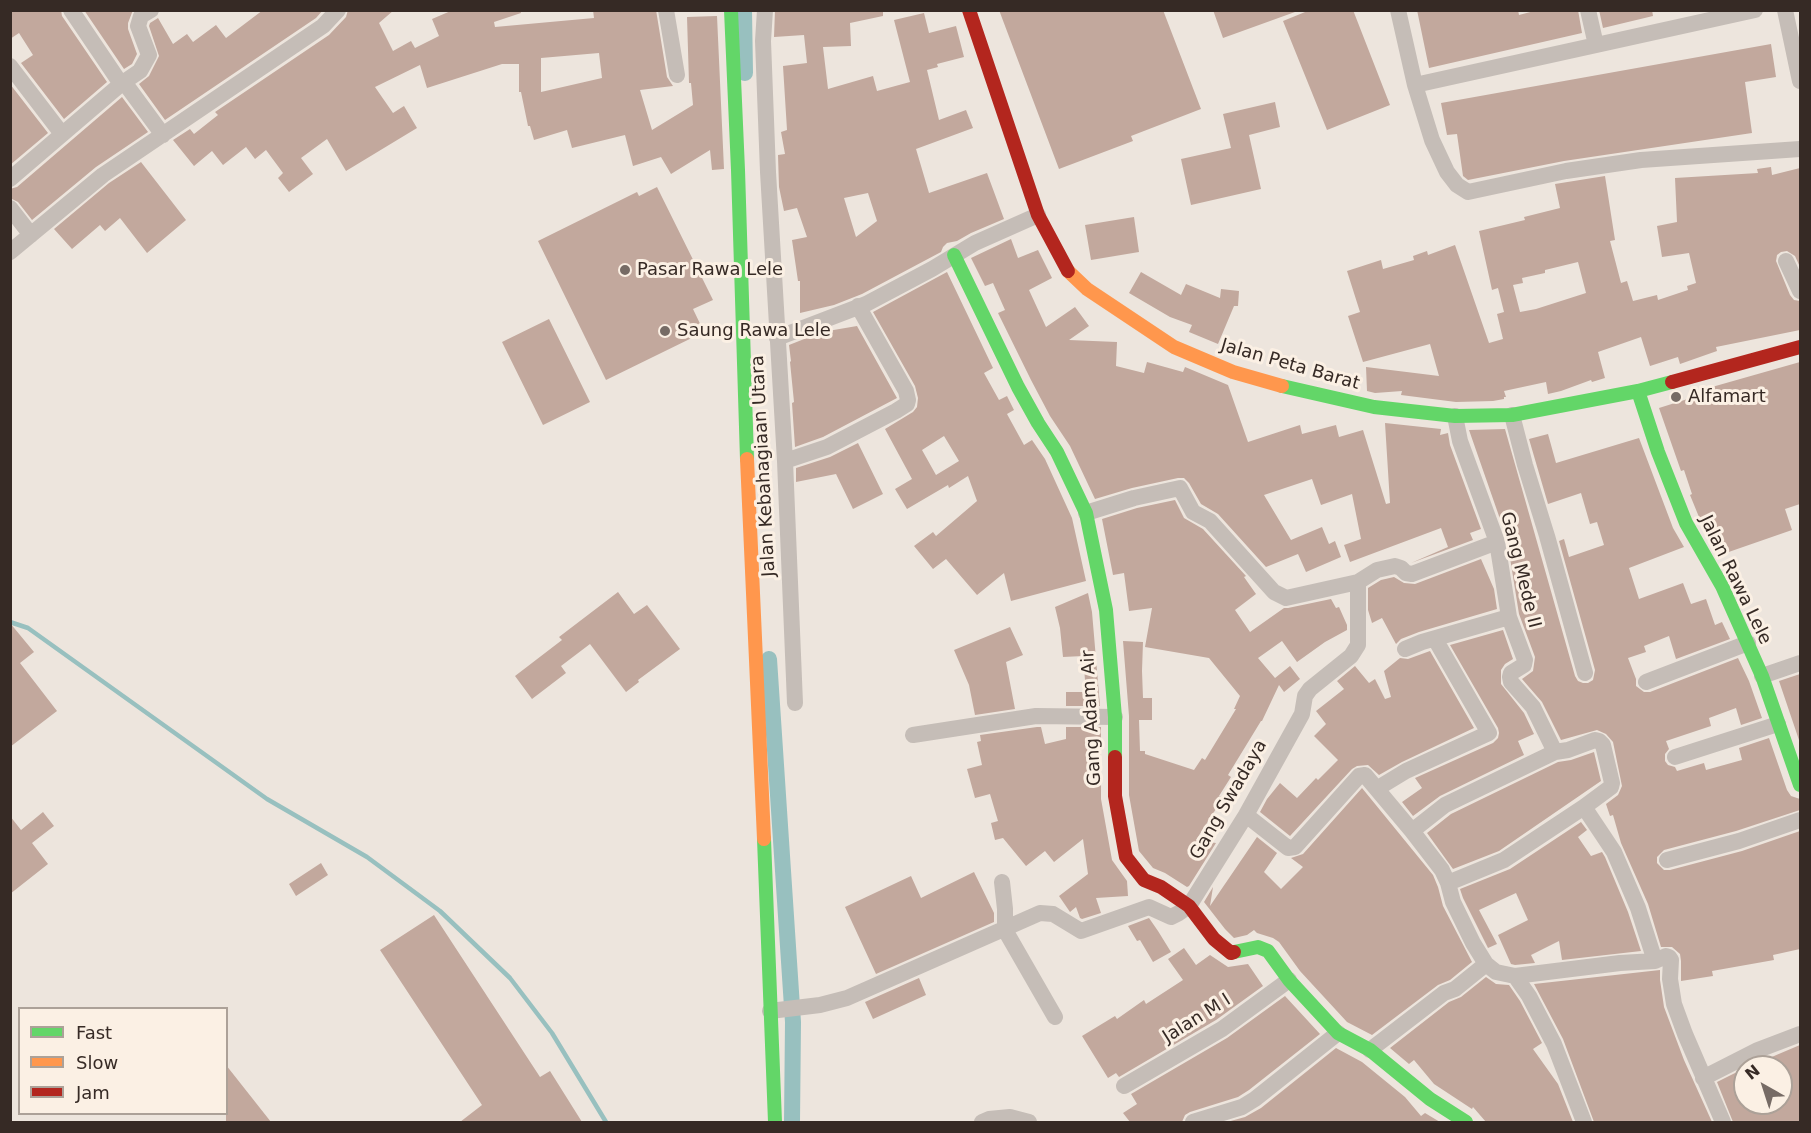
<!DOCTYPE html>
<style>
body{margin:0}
#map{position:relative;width:1811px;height:1133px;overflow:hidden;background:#ede5dd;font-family:"DejaVu Sans",sans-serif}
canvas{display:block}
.frame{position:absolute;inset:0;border:12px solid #362a25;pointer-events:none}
.legend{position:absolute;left:18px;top:1007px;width:210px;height:108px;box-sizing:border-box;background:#fbf0e4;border:2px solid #aca198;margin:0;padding:8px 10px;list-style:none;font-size:18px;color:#362a25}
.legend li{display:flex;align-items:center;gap:12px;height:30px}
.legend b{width:30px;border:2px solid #aca198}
.north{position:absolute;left:1733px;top:1055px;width:60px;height:60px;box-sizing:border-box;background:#fbf0e4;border:2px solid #aca198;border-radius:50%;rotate:321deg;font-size:16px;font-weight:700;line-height:24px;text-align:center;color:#362a25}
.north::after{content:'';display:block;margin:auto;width:21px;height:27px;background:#766b65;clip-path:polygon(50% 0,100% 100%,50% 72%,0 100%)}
</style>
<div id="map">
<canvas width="1811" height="1133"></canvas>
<div class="frame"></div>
<ul class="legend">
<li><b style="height:8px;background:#63d668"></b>Fast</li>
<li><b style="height:8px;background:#ff974d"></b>Slow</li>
<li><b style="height:8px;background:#b3261e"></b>Jam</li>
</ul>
<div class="north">N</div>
</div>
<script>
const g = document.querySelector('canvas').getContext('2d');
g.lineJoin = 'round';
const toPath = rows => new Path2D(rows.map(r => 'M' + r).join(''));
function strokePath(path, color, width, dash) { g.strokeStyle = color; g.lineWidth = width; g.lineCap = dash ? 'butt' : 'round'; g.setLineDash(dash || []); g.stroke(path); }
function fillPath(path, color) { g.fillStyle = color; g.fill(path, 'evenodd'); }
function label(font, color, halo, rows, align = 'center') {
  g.font = font + ' "DejaVu Sans",sans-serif'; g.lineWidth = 6; g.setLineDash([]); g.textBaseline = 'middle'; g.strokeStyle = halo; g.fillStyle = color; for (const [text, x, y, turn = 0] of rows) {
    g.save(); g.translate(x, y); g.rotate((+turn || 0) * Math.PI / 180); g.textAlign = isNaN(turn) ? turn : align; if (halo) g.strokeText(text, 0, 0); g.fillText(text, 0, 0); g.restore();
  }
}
strokePath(toPath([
 [10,622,28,628,267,799,367,857,440,911,510,978,552,1033,606,1122]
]), '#98c0bf', 4.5);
strokePath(toPath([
 [744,10,745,73],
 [769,659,793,1022,792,1122]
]), '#98c0bf', 16);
fillPath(toPath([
 [10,10,61,10,62,16,107,82,64,119,21,63,33,55,19,33,10,39],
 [84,10,133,10,128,23,128,29,137,54,132,64,124,69],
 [263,10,323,10,316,18,165,120,139,84,149,76,159,56,149,26,150,23,158,18,173,44,187,34,193,42,216,25,226,38],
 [348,10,394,10,379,23,393,51,411,41,415,48,439,36,432,19,453,10,520,10,521,13,494,22,495,27,594,18,593,10,656,10,667,77,673,86,640,90,652,130,693,105,691,83,689,83,687,17,717,16,724,169,712,170,710,150,671,174,661,157,633,166,625,135,572,148,567,130,534,140,530,126,528,126,521,92,519,92,519,64,502,64,427,88,420,65,375,87,393,113,404,106,417,128,346,171,327,139,301,158,313,174,289,192,278,178,283,173,266,150,255,159,246,147,223,165,212,151,194,166,173,140,190,129,194,134,218,115,215,112,329,35,346,17],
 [599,53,602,78,541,92,541,58],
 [775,10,883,10,883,16,850,23,851,46,823,47,828,89,873,76,877,91,910,82,894,20,924,13,929,33,956,26,964,57,937,64,938,67,927,70,939,120,966,110,973,128,916,149,929,193,987,173,1004,219,971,233,957,241,947,243,943,247,941,252,862,294,834,305,800,313,800,281,798,281,792,240,807,237,797,208,784,211,779,187,778,155,785,154,781,132,787,130,783,66,807,63,804,35,774,37],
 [868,193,877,221,856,237,844,198],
 [999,10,1163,10,1201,109,1131,136,1133,141,1059,169],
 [1213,10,1295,10,1295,12,1223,38],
 [1310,10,1353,10,1390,105,1327,130,1283,21],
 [1417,10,1518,10,1519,15,1538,10,1578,10,1582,33,1429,68],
 [1599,10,1652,10,1653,16,1603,28],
 [1771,44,1776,77,1745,82,1752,133,1564,161,1468,180,1463,176,1457,134,1447,135,1441,103],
 [10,84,48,133,10,165],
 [122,97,148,132,96,167,32,220,18,202,10,198,10,189,17,187],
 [1275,102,1280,127,1249,135,1261,189,1191,205,1181,159,1231,148,1223,114],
 [141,162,186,220,147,253,120,218,105,231,100,225,72,249,54,229,109,183],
 [1771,167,1772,175,1800,168,1800,267,1795,256,1787,251,1781,252,1777,255,1776,261,1790,295,1794,300,1800,301,1800,330,1716,347,1717,351,1680,364,1678,357,1650,366,1641,337,1598,352,1605,378,1592,382,1591,380,1561,391,1548,394,1546,382,1504,391,1506,397,1504,397,1504,399,1493,401,1456,402,1401,395,1402,391,1375,393,1367,391,1366,367,1439,376,1430,344,1363,362,1348,316,1360,312,1347,271,1381,260,1383,269,1414,260,1413,256,1427,251,1428,255,1455,245,1489,343,1503,339,1497,314,1504,312,1498,288,1492,290,1479,231,1525,220,1524,217,1560,208,1555,184,1605,176,1615,240,1610,241,1621,283,1627,281,1633,301,1657,295,1658,300,1688,290,1687,286,1696,283,1689,253,1662,257,1657,226,1677,222,1675,178,1758,173,1757,169],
 [1578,262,1586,293,1536,309,1520,312,1513,285,1523,283,1522,278,1545,273,1545,270],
 [657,187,713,300,693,309,704,332,606,380,538,241,637,192,639,196],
 [1134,217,1139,252,1091,260,1085,225],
 [1011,239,1018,258,1038,250,1052,278,1029,290,1046,327,1075,307,1089,326,1069,340,1117,342,1116,366,1144,373,1147,362,1183,372,1185,367,1228,385,1248,442,1300,425,1302,434,1336,425,1339,437,1363,430,1386,504,1390,503,1385,423,1441,429,1440,435,1448,433,1450,445,1481,529,1470,533,1473,540,1411,563,1448,547,1441,528,1350,562,1344,545,1361,539,1352,494,1321,505,1312,479,1264,495,1291,540,1322,527,1329,544,1335,541,1341,557,1306,572,1298,554,1266,567,1218,514,1201,504,1189,483,1184,478,1178,478,1132,488,1095,499,1070,446,1050,416,1031,380,998,313,1005,310,993,283,985,286,971,258],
 [947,272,993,368,984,373,999,400,1007,396,1014,410,1007,414,1024,445,1032,440,1045,459,1072,518,1086,581,1011,601,1004,573,977,595,946,559,933,569,914,546,933,532,936,536,977,501,968,476,949,488,948,485,907,509,895,489,912,479,885,429,913,412,917,407,918,398,915,386,873,312],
 [944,436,959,461,936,475,922,450],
 [1141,272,1181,295,1186,284,1220,298,1221,289,1239,291,1238,306,1234,306,1218,344,1189,332,1192,325,1170,317,1129,293],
 [549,319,590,402,543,425,502,342],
 [857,326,897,398,823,437,795,447,792,403,794,402,790,362,791,361,789,345,822,332],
 [1800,362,1800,504,1785,509,1792,530,1720,555,1711,529,1707,531,1699,517,1690,495,1692,494,1684,470,1681,471,1659,408,1713,391,1712,387],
 [1505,429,1575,676,1578,681,1583,683,1588,683,1593,680,1595,670,1559,541,1564,539,1569,557,1604,545,1597,522,1590,524,1581,493,1548,504,1529,439,1548,434,1556,463,1639,438,1673,528,1684,547,1629,568,1639,599,1683,583,1691,604,1706,599,1715,625,1722,622,1730,639,1676,659,1669,636,1644,646,1646,652,1628,658,1636,679,1636,686,1644,692,1650,692,1738,658,1749,681,1762,718,1741,725,1736,708,1709,718,1711,726,1666,741,1669,749,1665,754,1665,761,1668,765,1675,767,1677,771,1704,763,1706,770,1742,760,1739,748,1769,738,1787,790,1791,796,1800,799,1800,810,1736,831,1664,850,1657,857,1657,863,1664,870,1670,870,1742,851,1800,831,1800,949,1773,955,1774,960,1712,971,1713,976,1681,981,1681,961,1680,954,1672,947,1661,947,1648,904,1621,843,1613,815,1610,816,1606,804,1618,795,1622,786,1613,742,1606,734,1597,730,1561,740,1542,702,1522,679,1533,671,1535,657,1519,614,1507,539,1469,430],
 [858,443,883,494,853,509,836,474,796,482,796,468,830,457],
 [1175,500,1184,518,1203,529,1246,576,1244,577,1256,594,1235,610,1250,632,1284,608,1288,608,1331,599,1336,608,1339,607,1347,625,1347,630,1325,642,1297,662,1282,641,1258,658,1275,678,1290,666,1300,679,1284,692,1279,685,1262,721,1261,721,1228,775,1231,777,1219,796,1223,798,1196,840,1216,843,1189,886,1187,887,1165,873,1153,868,1139,851,1129,795,1129,716,1123,641,1143,642,1142,671,1143,698,1152,698,1152,720,1139,720,1140,751,1145,751,1145,754,1194,770,1202,758,1205,760,1236,709,1234,709,1240,696,1209,658,1145,647,1152,608,1129,611,1124,573,1113,575,1102,519,1137,508],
 [1481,559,1494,589,1497,609,1419,632,1401,639,1396,644,1382,618,1372,623,1368,610,1368,588,1381,580,1394,577,1404,583,1415,584],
 [618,592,634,614,647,605,680,649,638,680,639,682,626,692,590,644,561,666,566,673,532,699,515,676,562,640,559,637],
 [1088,593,1092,612,1100,706,1066,706,1066,692,1086,692,1083,656,1063,657,1060,628,1055,607],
 [10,623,34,652,20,663,57,711,10,747],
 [1010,627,1023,655,1006,662,1015,709,975,715,969,685,954,650],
 [1503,630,1513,659,1505,664,1501,670,1501,684,1524,713,1534,734,1518,741,1524,755,1440,796,1413,816,1402,802,1422,788,1415,778,1493,743,1498,738,1499,733,1498,728,1450,645],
 [1430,651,1474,728,1402,762,1379,775,1368,765,1357,766,1352,769,1290,836,1260,812,1267,799,1280,783,1297,798,1316,778,1318,780,1338,760,1314,736,1326,724,1316,711,1344,689,1337,681,1355,666,1369,683,1375,679,1385,699,1391,697,1384,671,1400,658,1408,659],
 [1800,674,1800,743,1779,681],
 [1037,727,1041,727,1045,744,1066,739,1066,727,1101,727,1101,799,1112,860,1127,881,1128,896,1096,898,1101,913,1082,919,1080,918,1076,907,1070,912,1059,896,1088,874,1083,839,1054,862,1045,851,1026,866,1003,838,995,840,991,823,998,821,990,794,975,798,967,769,982,765,977,742,981,741,980,735],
 [1594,752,1601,781,1499,851,1453,869,1427,833,1451,814,1558,762,1571,760],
 [1362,788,1433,875,1438,887,1443,906,1472,962,1450,980,1438,985,1372,1035,1347,1022,1300,971,1279,942,1273,938,1257,933,1254,930,1247,935,1234,938,1225,929,1204,902,1213,887,1210,906,1257,837,1277,853,1264,872,1281,889,1303,867,1291,858,1303,854],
 [43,812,54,826,32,843,48,864,10,894,10,816,21,830],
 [1581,822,1587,830,1578,837,1591,856,1602,852,1605,857,1628,912,1641,951,1562,960,1559,941,1531,955,1535,963,1515,965,1511,964,1498,935,1528,920,1516,893,1479,910,1497,944,1488,948,1463,898,1460,889,1510,869],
 [321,863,328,875,296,896,289,884],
 [974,872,994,913,994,922,876,974,845,907,911,876,921,898],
 [434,915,540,1077,550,1071,582,1122,460,1122,482,1105,380,950],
 [1149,918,1158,931,1171,952,1153,962,1140,940,1137,941,1128,926],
 [1184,948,1196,965,1210,955,1228,967,1248,964,1263,986,1216,1020,1119,1077,1116,1073,1108,1078,1082,1036,1115,1016,1117,1019,1144,1000,1146,1004,1183,980,1168,959],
 [1660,970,1660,980,1664,1007,1684,1060,1712,1122,1594,1122,1563,1039,1534,984],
 [1486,977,1496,984,1509,985,1520,1001,1542,1043,1533,1049,1558,1084,1573,1122,1486,1122,1473,1107,1472,1109,1434,1084,1414,1060,1409,1064,1390,1048,1449,1002,1461,997],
 [919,978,926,995,873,1019,865,1002],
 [1285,996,1320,1034,1249,1090,1238,1097,1190,1112,1185,1115,1182,1122,1130,1122,1123,1113,1137,1104,1131,1094,1227,1038],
 [1800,1045,1800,1122,1733,1122,1717,1082,1745,1068,1745,1103,1781,1103,1781,1067,1748,1067],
 [1336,1048,1362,1062,1405,1097,1421,1116,1425,1113,1440,1122,1227,1122,1245,1117,1261,1108],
 [226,1065,271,1122,226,1122]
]), '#c2a89d');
strokePath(toPath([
 [71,10,121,84],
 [666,10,677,75],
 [765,10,763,41,768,172,785,461,795,703],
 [1398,10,1415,85,1432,140,1447,172,1457,185,1468,192,1566,171,1641,160,1800,149],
 [1588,10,1596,45],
 [1785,10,1800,81],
 [10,66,62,134],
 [124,82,163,135],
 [1415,85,1755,10],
 [10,179,121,84,140,71,149,55,138,26,141,16,151,10],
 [10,208,31,235],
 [10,252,103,175,323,26,338,10],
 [1786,261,1800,291],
 [777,338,866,304,932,269,975,243,1038,215],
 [1512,415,1525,465,1547,536,1585,673],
 [785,461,827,447,896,411,907,404,908,400,906,391,858,306],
 [1086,513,1134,498,1180,488,1193,512,1210,521,1274,592,1286,598,1358,582,1377,570,1395,566,1401,568,1406,573,1412,574,1497,542],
 [1405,649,1422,642,1509,617],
 [1762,676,1800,663],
 [1646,682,1748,643],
 [913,735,1036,716,1115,717],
 [1675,757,1778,724],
 [1378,788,1406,771,1489,733,1435,639],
 [1246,815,1288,848,1295,847,1359,776,1365,775,1412,831,1442,870,1448,883,1453,902,1473,943,1486,964,1496,972,1515,976,1620,963,1655,961,1638,908,1614,852,1584,807,1611,787,1612,783,1603,745,1599,741,1595,740,1568,750,1555,752],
 [1412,831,1445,805,1555,752,1533,707,1511,682,1510,677,1511,673,1524,665,1525,660,1509,617,1497,542,1460,441,1455,416],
 [1667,860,1739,841,1800,820],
 [1002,882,1005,909,1005,930,1055,1017],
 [1448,883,1504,860,1584,807],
 [1655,961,1666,956,1669,957,1671,960,1670,979,1674,1004,1685,1034,1723,1122],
 [1515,976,1529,996,1554,1044,1584,1122],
 [770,1011,820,1005,847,998,1040,913,1053,914,1081,931,1149,907,1171,917,1179,913,1189,906,1246,815,1302,714,1305,696,1310,689,1351,656,1358,645,1358,582],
 [1370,1050,1444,993,1455,989,1486,964],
 [1703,1078,1758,1050,1800,1034],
 [1124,1086,1222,1029,1289,980],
 [982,1122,989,1119,1010,1117,1029,1122],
 [1193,1122,1242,1107,1255,1099,1338,1033]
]), '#c5bdb7', 16);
strokePath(toPath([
 [731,10,738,170,747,459],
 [954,255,1018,387,1038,423,1057,452,1086,513,1106,610,1115,717,1115,757],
 [1282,386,1374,407,1455,416,1512,415,1638,391,1672,382],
 [1638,391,1658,452,1686,523,1722,586,1762,676,1800,785],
 [764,839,775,1122],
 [1234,952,1258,947,1268,951,1289,980,1338,1033,1370,1050,1430,1099,1466,1122]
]), '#63d668', 14);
strokePath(toPath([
 [1068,271,1087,289,1174,347,1233,372,1282,386],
 [747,459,764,839]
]), '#ff974d', 14);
strokePath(toPath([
 [969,10,1038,215,1068,271],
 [1672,382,1800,347],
 [1115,757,1115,796,1126,857,1144,880,1161,887,1189,906,1214,939,1231,953,1234,952]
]), '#b3261e', 14);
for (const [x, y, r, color] of [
 [625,270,6,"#766b65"],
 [665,331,6,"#766b65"],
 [1676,397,6,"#766b65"]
]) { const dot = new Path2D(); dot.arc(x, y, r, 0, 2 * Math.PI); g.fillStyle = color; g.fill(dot); strokePath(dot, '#fbf0e4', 2); }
label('18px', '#362a25', '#fbf0e4', [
 ["Pasar Rawa Lele",637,270],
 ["Saung Rawa Lele",677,331],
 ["Alfamart",1688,397]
], 'left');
label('18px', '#362a25', '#fbf0e4', [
 ["Jalan Peta Barat",1290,365,16],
 ["Jalan Kebahagiaan Utara",764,466,-93],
 ["Gang Mede II",1520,570,76],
 ["Jalan Rawa Lele",1735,580,64],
 ["Gang Adam Air",1092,718,-93],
 ["Gang Swadaya",1229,800,-60],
 ["Jalan M I",1197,1019,-32]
]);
</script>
